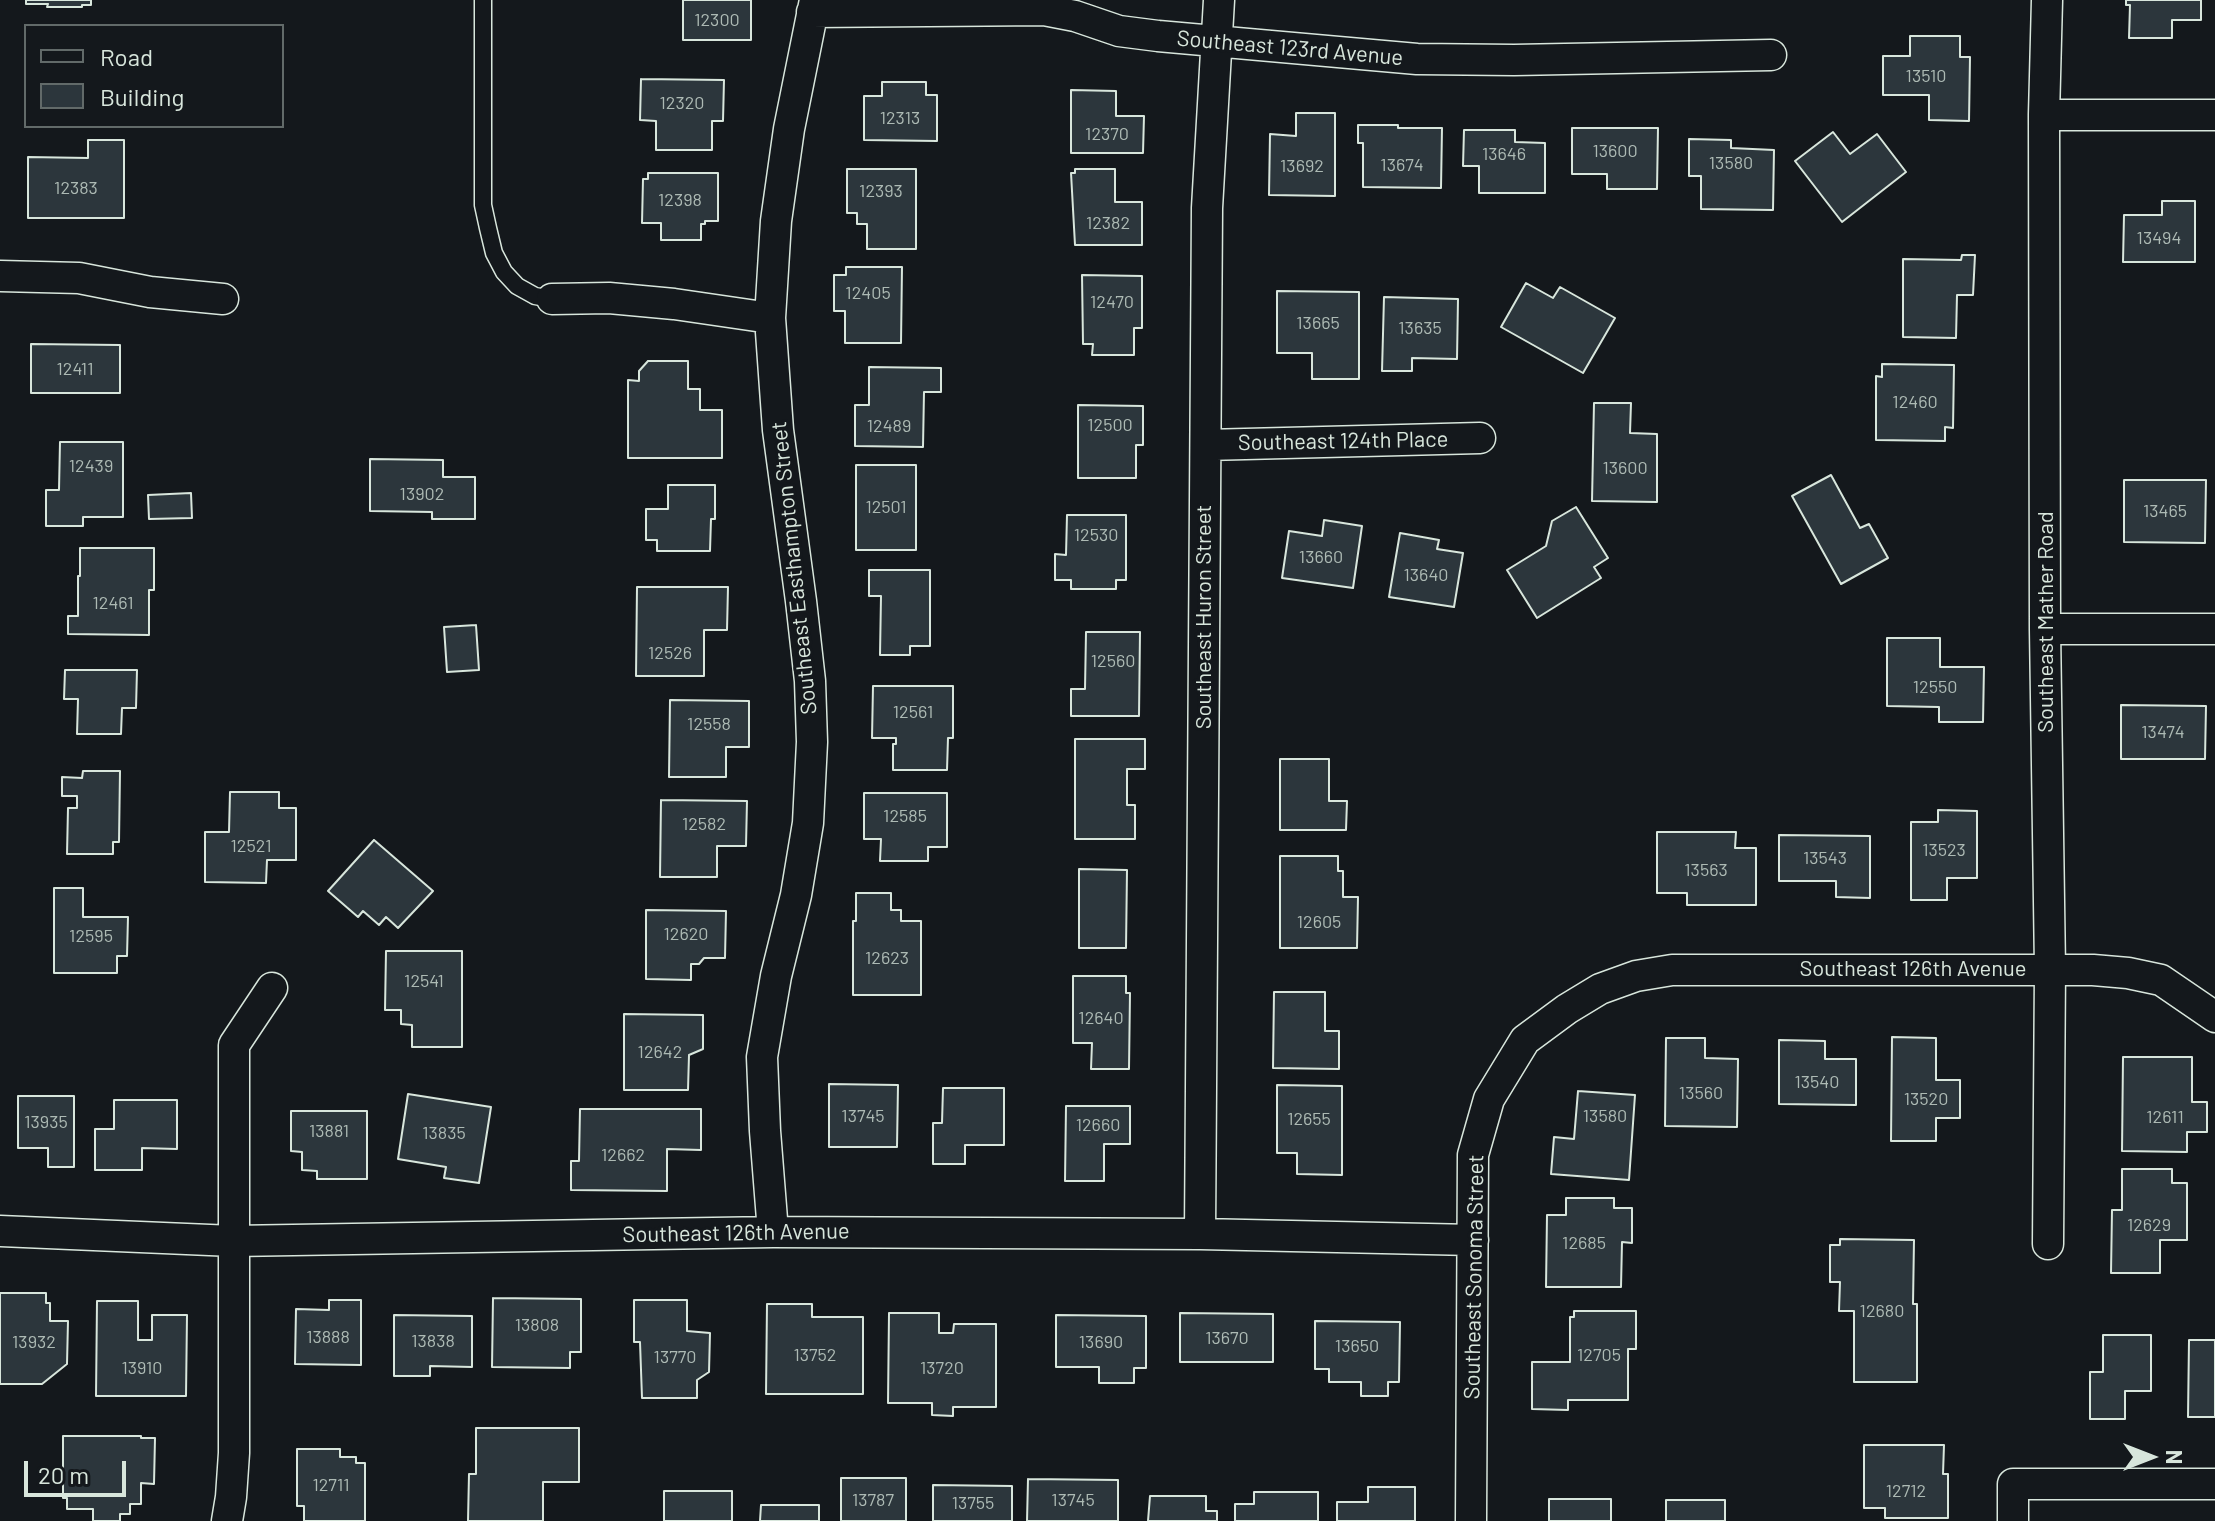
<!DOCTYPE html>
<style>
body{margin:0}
#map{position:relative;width:2215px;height:1521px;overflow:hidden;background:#14181c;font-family:Barlow,sans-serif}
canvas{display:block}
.legend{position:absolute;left:24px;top:24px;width:260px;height:104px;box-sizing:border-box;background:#14181c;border:2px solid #626a69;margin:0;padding:10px 14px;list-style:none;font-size:24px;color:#d8e6dc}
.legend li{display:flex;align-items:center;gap:16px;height:40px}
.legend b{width:40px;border:2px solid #626a69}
.north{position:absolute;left:2111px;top:1417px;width:80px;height:80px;-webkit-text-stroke:6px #14181c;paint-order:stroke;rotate:90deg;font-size:22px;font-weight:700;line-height:32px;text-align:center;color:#d8e6dc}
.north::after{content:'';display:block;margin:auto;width:28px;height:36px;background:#d8e6dc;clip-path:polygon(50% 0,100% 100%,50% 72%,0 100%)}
.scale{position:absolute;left:24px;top:1461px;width:102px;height:36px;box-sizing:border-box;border:4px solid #d8e6dc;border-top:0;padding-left:10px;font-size:24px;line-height:28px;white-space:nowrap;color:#d8e6dc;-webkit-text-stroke:6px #14181c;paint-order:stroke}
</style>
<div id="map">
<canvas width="2215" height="1521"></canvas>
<ul class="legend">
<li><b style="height:10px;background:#14181c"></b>Road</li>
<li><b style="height:22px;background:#2c363c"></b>Building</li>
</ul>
<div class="north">N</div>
<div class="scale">20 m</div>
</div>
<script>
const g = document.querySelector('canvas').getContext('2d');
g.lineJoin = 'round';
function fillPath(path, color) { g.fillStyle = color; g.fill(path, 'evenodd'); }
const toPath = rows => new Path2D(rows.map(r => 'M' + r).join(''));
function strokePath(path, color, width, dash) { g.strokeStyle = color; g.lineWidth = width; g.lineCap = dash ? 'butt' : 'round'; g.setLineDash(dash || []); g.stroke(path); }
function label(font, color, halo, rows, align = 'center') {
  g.font = font + ' Barlow,sans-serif'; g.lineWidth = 6; g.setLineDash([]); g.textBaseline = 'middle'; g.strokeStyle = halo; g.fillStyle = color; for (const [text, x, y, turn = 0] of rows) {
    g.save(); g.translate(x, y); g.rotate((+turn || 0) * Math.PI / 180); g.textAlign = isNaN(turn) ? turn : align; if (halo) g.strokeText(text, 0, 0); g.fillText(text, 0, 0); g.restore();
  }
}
const building = toPath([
 [26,0,91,0,91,5,82,5,82,7,47,7,48,4,26,4,26,0],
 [683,0,751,0,751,40,683,40,683,0],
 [2126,0,2201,0,2201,20,2172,20,2172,38,2129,38,2130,5,2126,5,2126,0],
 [1910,36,1960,36,1960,57,1970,57,1969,121,1929,120,1929,95,1883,95,1883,56,1910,56,1910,36],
 [641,79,724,80,723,121,712,121,712,150,656,150,656,121,640,120,641,79],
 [882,82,926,82,926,95,937,95,937,141,864,140,864,96,882,96,882,82],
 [1071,90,1116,91,1116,116,1144,116,1143,153,1071,153,1071,90],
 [1296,113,1335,113,1335,196,1269,195,1270,134,1296,136,1296,113],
 [1358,125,1398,125,1398,128,1442,128,1441,188,1363,187,1363,143,1358,143,1358,125],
 [1572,128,1658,128,1657,189,1607,189,1607,174,1572,174,1572,128],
 [1464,130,1515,130,1515,142,1545,143,1545,193,1479,193,1479,166,1463,166,1464,130],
 [1833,132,1850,154,1877,134,1906,172,1842,222,1795,161,1833,132],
 [1689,139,1731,140,1731,148,1774,150,1773,210,1701,209,1701,176,1689,176,1689,139],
 [88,140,124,140,124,218,28,218,28,157,88,158,88,140],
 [847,169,916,169,916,249,867,249,867,224,857,224,857,213,847,213,847,169],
 [1075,169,1115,169,1115,202,1142,202,1142,245,1075,245,1071,173,1075,173,1075,169],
 [648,173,718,173,718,221,705,221,705,224,701,224,701,240,661,240,661,223,642,223,643,179,648,179,648,173],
 [2162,201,2195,201,2195,262,2123,262,2124,215,2162,215,2162,201],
 [1962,255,1975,255,1973,295,1957,295,1956,338,1903,337,1903,259,1961,260,1962,255],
 [846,267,902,267,901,343,845,343,845,311,834,311,834,275,846,275,846,267],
 [1082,275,1142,276,1142,328,1134,328,1134,355,1092,355,1093,344,1083,344,1082,275],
 [1526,283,1553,298,1560,287,1615,318,1583,373,1501,327,1526,283],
 [1277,291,1359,292,1359,379,1312,379,1312,353,1277,353,1277,291],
 [1384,297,1458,299,1457,359,1412,358,1412,371,1382,371,1384,297],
 [31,344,120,345,120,393,31,393,31,344],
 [648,361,688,361,688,389,700,389,700,410,722,410,722,458,628,458,628,380,639,381,639,371,648,361],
 [1882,364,1954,365,1953,428,1945,427,1945,441,1876,440,1876,376,1882,377,1882,364],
 [869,367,941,368,941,392,924,392,923,447,855,446,855,405,869,405,869,367],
 [1594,403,1631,403,1630,433,1657,434,1657,502,1592,501,1594,403],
 [1078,405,1143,406,1143,445,1136,445,1136,478,1078,478,1078,405],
 [60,442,123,442,123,517,83,517,83,526,46,526,46,490,59,490,60,442],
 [370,459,443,460,443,477,475,477,475,519,432,519,432,512,370,511,370,459],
 [856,465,916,465,916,550,856,550,856,465],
 [1831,475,1860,528,1869,524,1888,558,1841,584,1792,496,1831,475],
 [2124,480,2206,480,2205,543,2124,542,2124,480],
 [668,485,715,485,715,519,711,519,710,551,657,551,657,540,646,540,646,509,668,509,668,485],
 [191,493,192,518,149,519,148,495,191,493],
 [1576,507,1608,558,1594,567,1601,578,1537,618,1507,570,1546,546,1552,521,1576,507],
 [1067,515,1126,515,1126,580,1116,580,1116,589,1071,589,1071,580,1055,580,1055,554,1066,555,1067,515],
 [1324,520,1362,526,1353,588,1282,578,1289,531,1322,536,1324,520],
 [1400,533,1439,540,1437,549,1463,553,1454,607,1389,597,1400,533],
 [80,548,154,548,154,590,149,590,149,635,68,634,68,616,78,616,78,576,80,576,80,548],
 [869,570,930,570,930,646,910,646,910,655,880,655,881,596,869,596,869,570],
 [637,587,728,587,727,630,704,630,704,676,636,676,637,587],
 [476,625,479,670,447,672,444,627,476,625],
 [1086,632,1140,632,1139,716,1071,716,1071,689,1085,689,1086,632],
 [1887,638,1940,638,1940,667,1984,667,1983,722,1939,722,1939,707,1887,706,1887,638],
 [65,670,137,670,136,708,122,708,121,734,77,734,78,699,64,699,65,670],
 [873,686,953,686,953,738,948,738,947,770,893,770,893,744,896,744,896,738,872,738,873,686],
 [670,700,749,701,749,747,726,747,726,777,669,777,670,700],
 [2121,705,2206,706,2205,759,2121,759,2121,705],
 [1075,739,1145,739,1145,769,1127,769,1127,805,1135,805,1135,839,1075,839,1075,739],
 [1280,759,1329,759,1329,801,1347,801,1346,830,1280,830,1280,759],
 [83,771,120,771,119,842,113,842,113,854,67,854,68,808,77,808,77,796,62,796,62,777,82,778,83,771],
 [230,792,279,792,279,808,296,808,296,860,267,860,266,883,205,882,205,832,229,832,230,792],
 [864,793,947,793,947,847,928,847,928,861,880,861,881,839,864,839,864,793],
 [661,800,747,801,746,846,717,846,717,877,660,877,661,800],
 [1938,810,1977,811,1977,878,1947,878,1947,900,1911,900,1911,822,1938,822,1938,810],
 [1657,832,1736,832,1735,848,1756,848,1756,905,1687,905,1687,893,1657,893,1657,832],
 [1779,835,1870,836,1870,898,1836,897,1836,881,1779,881,1779,835],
 [374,840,433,891,398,928,386,917,379,925,363,911,358,917,328,891,374,840],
 [1280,856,1338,856,1338,871,1343,871,1343,897,1358,897,1357,948,1280,948,1280,856],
 [1079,869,1127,870,1126,948,1079,948,1079,869],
 [54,888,83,888,83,917,128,917,127,956,117,956,117,973,54,973,54,888],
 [856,893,891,893,891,910,901,910,901,921,921,921,921,995,853,995,853,921,856,921,856,893],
 [646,910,726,911,725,958,704,958,699,964,691,964,691,980,646,979,646,910],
 [386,951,462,951,462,1047,412,1047,412,1025,401,1024,401,1010,385,1010,386,951],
 [1073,976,1126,976,1126,993,1130,993,1129,1069,1091,1069,1092,1043,1073,1043,1073,976],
 [1274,992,1325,992,1325,1031,1339,1031,1339,1069,1273,1068,1274,992],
 [624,1014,703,1015,703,1049,689,1055,688,1090,624,1090,624,1014],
 [1892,1037,1936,1038,1936,1080,1960,1080,1960,1118,1936,1118,1936,1141,1891,1141,1892,1037],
 [1666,1038,1705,1038,1705,1058,1738,1059,1737,1127,1665,1126,1666,1038],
 [1779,1040,1825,1041,1825,1059,1856,1059,1856,1105,1779,1104,1779,1040],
 [2123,1057,2192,1057,2192,1102,2207,1102,2207,1132,2187,1132,2187,1152,2122,1151,2123,1057],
 [829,1084,898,1085,897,1147,829,1147,829,1084],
 [1277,1085,1342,1086,1342,1175,1297,1174,1297,1153,1277,1153,1277,1085],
 [943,1088,1004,1088,1004,1145,965,1145,965,1164,933,1164,933,1123,942,1123,943,1088],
 [1578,1091,1635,1095,1629,1180,1551,1174,1554,1137,1574,1139,1578,1091],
 [408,1094,491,1107,479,1183,444,1178,446,1167,398,1159,408,1094],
 [18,1096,74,1096,74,1167,48,1167,48,1148,18,1148,18,1096],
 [114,1100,177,1100,177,1149,142,1148,142,1170,95,1170,95,1129,114,1129,114,1100],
 [1066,1106,1130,1106,1130,1144,1104,1144,1104,1181,1065,1181,1066,1106],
 [580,1109,701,1109,701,1150,667,1149,667,1191,571,1190,571,1161,579,1161,580,1109],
 [291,1111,367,1111,367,1179,317,1179,317,1171,302,1170,302,1152,291,1151,291,1111],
 [2122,1169,2172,1169,2172,1183,2187,1183,2187,1240,2160,1240,2160,1273,2111,1273,2112,1210,2122,1210,2122,1169],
 [1566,1198,1614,1198,1614,1208,1632,1208,1632,1243,1622,1242,1621,1287,1546,1287,1547,1215,1566,1215,1566,1198],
 [1840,1239,1914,1240,1913,1304,1917,1304,1917,1382,1854,1382,1854,1311,1839,1311,1840,1282,1830,1282,1830,1245,1840,1245,1840,1239],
 [0,1293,46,1293,46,1303,50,1303,50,1321,68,1321,67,1364,42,1384,0,1384,0,1293],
 [493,1298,581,1299,581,1352,570,1352,570,1368,492,1367,493,1298],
 [329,1300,361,1300,361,1365,295,1364,296,1309,329,1310,329,1300],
 [634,1300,687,1300,687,1331,710,1333,709,1372,697,1380,697,1398,642,1398,640,1342,634,1342,634,1300],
 [97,1301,138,1301,138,1340,152,1340,152,1315,187,1315,186,1396,96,1396,97,1301],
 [767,1304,812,1304,812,1317,863,1317,863,1394,766,1394,767,1304],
 [1574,1311,1636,1311,1636,1349,1628,1349,1628,1400,1568,1400,1568,1410,1532,1409,1532,1362,1570,1362,1570,1317,1574,1317,1574,1311],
 [889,1313,939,1313,939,1333,953,1333,954,1324,996,1324,996,1407,953,1407,953,1416,932,1415,932,1403,888,1403,889,1313],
 [1180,1313,1273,1314,1273,1362,1180,1362,1180,1313],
 [394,1315,472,1316,472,1367,430,1366,430,1376,394,1376,394,1315],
 [1056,1315,1146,1316,1146,1368,1134,1368,1134,1383,1099,1383,1099,1367,1056,1367,1056,1315],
 [1315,1321,1400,1322,1399,1382,1388,1382,1388,1396,1361,1396,1361,1382,1329,1382,1329,1369,1315,1369,1315,1321],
 [2103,1335,2151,1335,2151,1391,2125,1391,2125,1419,2090,1419,2090,1372,2103,1372,2103,1335],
 [2189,1340,2215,1340,2215,1417,2188,1417,2189,1340],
 [476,1428,579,1428,579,1482,543,1482,543,1521,468,1521,469,1474,476,1474,476,1428],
 [63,1436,141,1436,141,1438,155,1438,154,1484,141,1483,141,1504,130,1504,130,1514,120,1514,120,1521,93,1521,93,1509,67,1509,67,1498,63,1498,63,1436],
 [1864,1445,1944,1445,1943,1474,1948,1474,1948,1518,1885,1518,1885,1508,1864,1508,1864,1445],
 [297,1449,340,1449,340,1457,356,1457,356,1463,365,1463,365,1521,304,1521,304,1506,297,1506,297,1449],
 [841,1478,906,1478,906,1521,841,1521,841,1478],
 [1028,1479,1118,1480,1118,1521,1027,1521,1028,1479],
 [933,1485,1012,1486,1012,1521,933,1521,933,1485],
 [1368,1487,1415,1487,1415,1521,1337,1521,1337,1502,1368,1502,1368,1487],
 [664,1491,732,1491,732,1521,664,1521,664,1491],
 [1254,1492,1318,1492,1318,1521,1235,1521,1235,1504,1254,1504,1254,1492],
 [1150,1496,1206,1496,1206,1511,1217,1511,1217,1521,1148,1521,1150,1496],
 [1549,1499,1611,1499,1611,1521,1549,1521,1549,1499],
 [1666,1500,1725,1500,1725,1521,1666,1521,1666,1500],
 [761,1505,819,1505,819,1521,760,1521,761,1505]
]);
fillPath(building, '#2c363c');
strokePath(building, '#d8e6dc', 2);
const lane = toPath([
 [483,0,483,205,488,228,494,253,504,272,517,286,535,296,552,299]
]);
const street = toPath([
 [2047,0,2044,115,2045,629,2050,969,2048,1244],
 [812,12,1044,10,1075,16,1119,31,1158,36,1417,59,1514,60,1771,55],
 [2044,115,2215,115],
 [0,276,79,278,150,292,223,299],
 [552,299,609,298,674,304,770,318],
 [1206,445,1480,438],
 [2045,629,2215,629],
 [0,1231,233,1241,773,1232,1200,1234,1473,1240],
 [773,1232,765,1131,762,1057,776,976,796,895,808,823,812,742,810,681,801,601,778,430,770,318,776,221,789,129,815,0],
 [1200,1234,1207,208,1219,0],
 [227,1521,231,1497,234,1453,234,1045,272,988],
 [1471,1521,1473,1155,1489,1099,1525,1040,1567,1009,1600,989,1636,976,1672,970,2093,970,2128,973,2161,980,2215,1017],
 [2013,1521,2013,1484,2215,1484]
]);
strokePath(lane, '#d8e6dc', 19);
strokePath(street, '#d8e6dc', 33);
strokePath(lane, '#14181c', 16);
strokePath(street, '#14181c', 30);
label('18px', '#adbab4', null, [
 ["12300",717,20],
 ["13510",1926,76],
 ["12320",682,103],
 ["12313",900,118],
 ["12370",1107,134],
 ["13600",1615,151],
 ["13646",1504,154],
 ["13580",1731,163],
 ["13674",1402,165],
 ["13692",1302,166],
 ["12383",76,188],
 ["12393",881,191],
 ["12398",680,200],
 ["12382",1108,223],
 ["13494",2159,238],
 ["12405",868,293],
 ["12470",1112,302],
 ["13665",1318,323],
 ["13635",1420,328],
 ["12411",75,369],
 ["12460",1915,402],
 ["12500",1110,425],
 ["12489",889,426],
 ["12439",91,466],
 ["13600",1625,468],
 ["13902",422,494],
 ["12501",886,507],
 ["13465",2165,511],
 ["12530",1096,535],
 ["13660",1321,557],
 ["13640",1426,575],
 ["12461",113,603],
 ["12526",670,653],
 ["12560",1113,661],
 ["12550",1935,687],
 ["12561",913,712],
 ["12558",709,724],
 ["13474",2163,732],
 ["12585",905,816],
 ["12582",704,824],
 ["12521",251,846],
 ["13523",1944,850],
 ["13543",1825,858],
 ["13563",1706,870],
 ["12605",1319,922],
 ["12620",686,934],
 ["12595",91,936],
 ["12623",887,958],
 ["12541",424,981],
 ["12640",1101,1018],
 ["12642",660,1052],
 ["13540",1817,1082],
 ["13560",1701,1093],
 ["13520",1926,1099],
 ["13745",863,1116],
 ["13580",1605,1116],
 ["12611",2165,1117],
 ["12655",1309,1119],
 ["13935",46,1122],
 ["12660",1098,1125],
 ["13881",329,1131],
 ["13835",444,1133],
 ["12662",623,1155],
 ["12629",2149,1225],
 ["12685",1584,1243],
 ["12680",1882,1311],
 ["13808",537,1325],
 ["13888",328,1337],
 ["13670",1227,1338],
 ["13838",433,1341],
 ["13932",34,1342],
 ["13690",1101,1342],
 ["13650",1357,1346],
 ["13752",815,1355],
 ["12705",1599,1355],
 ["13770",675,1357],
 ["13910",142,1368],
 ["13720",942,1368],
 ["12711",331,1485],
 ["12712",1906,1491],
 ["13787",873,1500],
 ["13745",1073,1500],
 ["13755",973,1503]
]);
label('22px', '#d8e6dc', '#14181c', [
 ["Southeast 123rd Avenue",1290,48,5],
 ["Southeast 124th Place",1343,441,-1],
 ["Southeast Easthampton Street",794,568,-96],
 ["Southeast Huron Street",1204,617,-90],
 ["Southeast Mather Road",2046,622,-90],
 ["Southeast 126th Avenue",1913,969],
 ["Southeast 126th Avenue",736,1233,-1],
 ["Southeast Sonoma Street",1474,1277,-89]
]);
</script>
